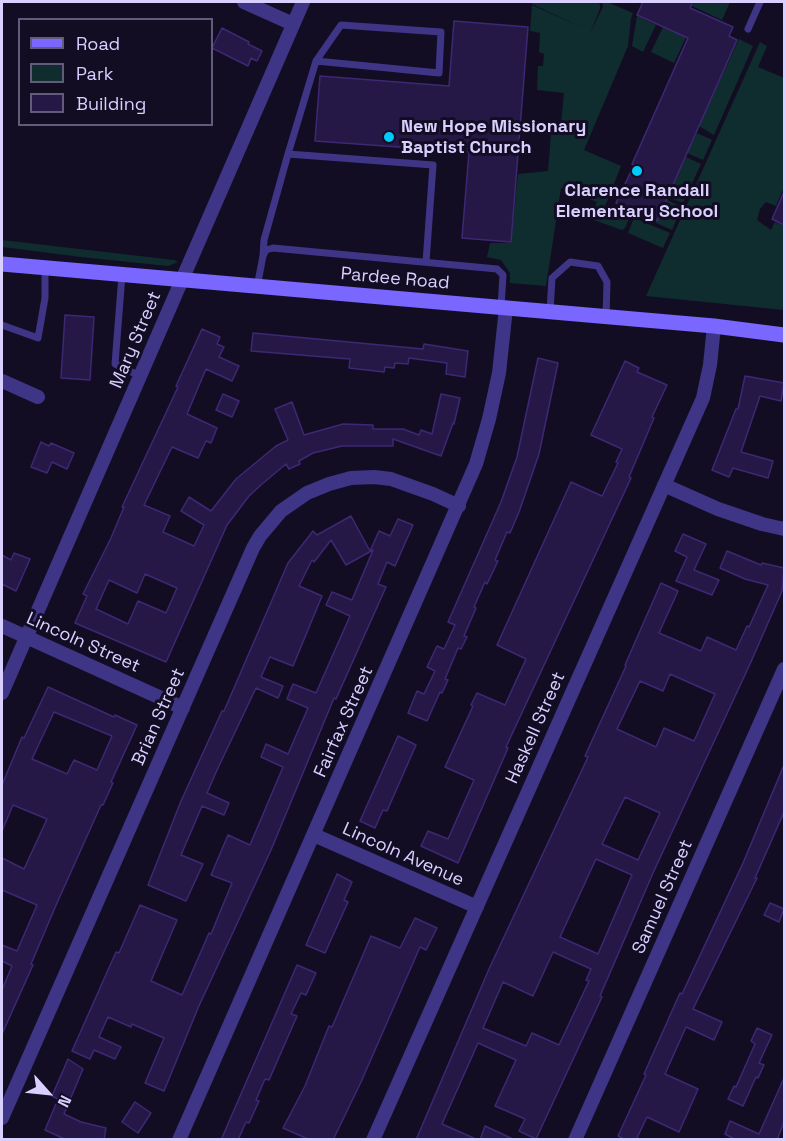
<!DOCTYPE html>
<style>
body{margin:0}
#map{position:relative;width:786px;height:1141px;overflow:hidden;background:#130d24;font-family:"Space Grotesk",sans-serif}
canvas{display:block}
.frame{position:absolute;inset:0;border:3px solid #d9d0ff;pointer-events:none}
.legend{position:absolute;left:18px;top:18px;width:195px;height:108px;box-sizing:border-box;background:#130d24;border:2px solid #625b7c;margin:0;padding:8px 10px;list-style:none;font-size:18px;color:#d9d0ff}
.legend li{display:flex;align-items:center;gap:12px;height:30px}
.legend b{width:30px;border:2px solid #625b7c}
.north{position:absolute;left:18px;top:1063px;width:60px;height:60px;-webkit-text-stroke:4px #130d24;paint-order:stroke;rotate:117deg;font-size:16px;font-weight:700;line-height:24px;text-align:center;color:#d9d0ff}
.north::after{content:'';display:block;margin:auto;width:21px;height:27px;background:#d9d0ff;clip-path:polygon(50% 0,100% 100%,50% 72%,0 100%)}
</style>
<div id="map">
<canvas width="786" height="1141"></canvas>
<div class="frame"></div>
<ul class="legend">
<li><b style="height:8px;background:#7967ff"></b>Road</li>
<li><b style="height:16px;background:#0f2d2e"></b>Park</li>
<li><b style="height:16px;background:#251746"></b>Building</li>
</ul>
<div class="north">N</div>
</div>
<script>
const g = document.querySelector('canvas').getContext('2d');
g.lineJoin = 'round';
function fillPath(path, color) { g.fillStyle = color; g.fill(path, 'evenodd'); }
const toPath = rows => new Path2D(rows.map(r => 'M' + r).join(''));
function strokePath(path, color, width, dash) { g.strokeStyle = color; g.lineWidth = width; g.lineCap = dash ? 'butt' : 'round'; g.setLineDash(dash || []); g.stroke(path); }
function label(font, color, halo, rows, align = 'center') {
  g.font = font + ' "Space Grotesk",sans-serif'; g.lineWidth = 6; g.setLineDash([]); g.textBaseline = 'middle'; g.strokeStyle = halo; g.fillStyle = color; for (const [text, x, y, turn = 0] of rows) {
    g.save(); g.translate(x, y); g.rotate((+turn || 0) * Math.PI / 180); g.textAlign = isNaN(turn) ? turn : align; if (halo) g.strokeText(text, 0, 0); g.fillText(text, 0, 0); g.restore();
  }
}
fillPath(toPath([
 [528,2,597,2,600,4,600,9,590,33,603,7,602,2,607,2,633,13,631,19,628,46,584,150,621,166,605,206,630,216,625,228,622,230,591,219,597,202,561,188,546,286,510,283,510,273,501,260,487,257,490,243,511,243,518,174,548,171,551,134,560,134,564,93,537,90,538,66,543,66,544,54,539,52,540,33,530,31,532,5,585,29],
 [695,2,730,2,722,20,692,6],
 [637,16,656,25,643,52,632,46],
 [663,27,682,35,687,35,674,63,651,52],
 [739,39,753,46,714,135,699,126],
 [760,42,767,46,758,67,784,78,784,187,776,206,766,202,760,209,757,220,771,230,775,222,784,226,784,310,646,296],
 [697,133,712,140,703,160,687,153],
 [686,157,701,164,683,203,668,197],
 [667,200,682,207,672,230,656,223],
 [634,218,670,233,663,248,628,233],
 [2,240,174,260,178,262,168,266,81,257,2,247]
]), '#0f2d2e');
const building = toPath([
 [643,2,693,2,690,8,733,27,729,36,737,40,657,221,616,203,634,165,632,164,688,38,637,15,643,2],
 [454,21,528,27,511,242,462,238,469,152,315,141,320,76,449,86,454,21],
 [222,28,249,42,248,44,262,51,257,61,251,58,248,66,212,48,222,28],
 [784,192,784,225,772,219,784,192],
 [65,315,94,317,90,380,61,378,65,315],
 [202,329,220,337,217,344,224,347,219,357,239,366,232,381,206,369,187,414,217,428,211,443,206,441,198,458,172,447,144,505,170,516,163,532,194,546,204,525,181,511,189,497,211,511,236,479,276,446,288,440,275,409,292,402,304,435,343,424,373,425,373,429,403,429,419,435,421,430,432,434,441,394,460,398,454,424,453,423,441,456,393,439,393,446,342,446,313,453,299,461,300,464,289,469,286,464,262,484,249,496,227,525,166,662,75,623,87,596,83,594,111,538,124,507,122,507,178,387,176,386,202,329],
 [145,574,177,588,166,613,138,601,128,624,96,609,109,580,137,593,145,574],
 [253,333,423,349,424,344,468,351,465,377,446,374,447,363,409,358,408,364,395,363,394,368,385,367,384,372,349,368,350,359,251,351,253,333],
 [538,358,558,363,539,454,519,512,510,533,507,532,495,560,498,561,487,584,485,582,474,607,476,608,464,636,467,637,461,649,458,648,445,679,448,680,442,693,440,692,427,721,408,713,417,691,424,694,435,671,427,667,437,646,444,649,455,625,448,622,501,502,517,457,538,358],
 [625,361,639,368,637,372,667,385,652,417,654,418,629,477,631,478,506,747,508,748,458,863,421,846,428,831,448,839,474,780,445,767,473,706,471,705,477,693,505,705,526,659,497,645,571,482,602,496,618,463,616,462,622,449,591,435,625,361],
 [745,376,784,383,781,401,760,396,741,452,773,461,768,478,733,468,729,477,712,470,736,409,738,409,745,376],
 [223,394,239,401,232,417,216,410,223,394],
 [41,442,49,446,51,443,74,453,67,469,52,462,47,473,31,467,41,442],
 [351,516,370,551,379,531,390,536,398,519,413,525,395,566,387,562,378,584,386,587,336,699,334,698,271,850,198,1008,164,1091,145,1083,164,1038,132,1024,131,1027,108,1017,99,1037,121,1047,115,1059,94,1050,90,1059,72,1051,116,952,119,953,140,905,177,920,151,981,182,995,209,933,211,934,232,883,211,875,228,835,250,845,283,767,261,757,266,744,288,754,308,708,287,699,293,684,316,693,350,616,326,605,332,592,352,600,373,550,346,565,331,540,314,562,312,560,299,586,322,596,293,666,270,657,261,677,283,686,278,698,256,688,217,770,207,793,229,803,224,815,202,806,181,855,203,864,186,901,148,885,181,801,222,711,224,711,288,563,313,531,317,535,351,516],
 [683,534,706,544,694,570,719,580,712,595,676,581,687,557,675,551,683,534],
 [727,551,761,565,762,563,784,568,782,591,750,664,653,873,600,996,602,997,536,1139,519,1131,525,1119,495,1106,516,1060,478,1043,442,1124,478,1140,416,1140,489,969,588,757,585,756,626,666,625,665,661,583,678,591,659,633,701,651,707,637,736,650,747,626,749,627,768,585,745,579,720,568,727,551],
 [670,674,715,694,694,741,664,728,656,747,617,729,640,681,663,691,670,674],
 [625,797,660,813,638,860,602,844,625,797],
 [596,859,632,875,598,954,560,937,596,859],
 [553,952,591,969,586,980,589,981,559,1045,532,1033,526,1046,483,1028,503,982,533,996,553,952],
 [14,553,30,559,16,591,2,584,2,555,11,560,14,553],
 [48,687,114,717,115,715,137,725,111,782,113,783,103,805,101,805,57,903,31,964,33,965,2,1034,2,990,12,966,2,961,2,945,17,951,37,905,2,890,2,858,24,869,47,819,13,805,2,831,2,785,22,737,24,738,48,687],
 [54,712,112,736,97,770,74,760,67,774,32,759,54,712],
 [398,736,416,745,387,811,383,810,375,828,360,821,398,736],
 [784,765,784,812,755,878,757,878,693,1009,722,1022,714,1040,686,1027,665,1074,698,1089,688,1112,679,1132,647,1117,636,1140,626,1140,618,1136,646,1075,644,1074,680,993,682,994,743,863,784,765],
 [337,874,352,882,344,900,348,902,325,953,306,945,337,874],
 [770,903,784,909,779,922,764,915,770,903],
 [415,918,437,928,426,950,420,947,361,1082,333,1140,310,1140,283,1128,305,1086,329,1026,332,1027,371,936,400,948,415,918],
 [297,965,316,973,306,995,301,993,291,1014,297,1016,269,1080,265,1079,256,1100,259,1101,249,1123,246,1122,238,1140,221,1140,297,965],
 [757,1028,772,1035,759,1063,764,1065,758,1078,756,1077,743,1106,728,1099,734,1086,736,1087,755,1044,751,1041,757,1028],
 [68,1059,83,1069,64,1114,81,1122,106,1128,104,1140,67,1140,45,1130,58,1099,52,1096,68,1059],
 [784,1078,784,1122,777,1140,736,1140,725,1134,730,1121,759,1134,784,1078],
 [135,1102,151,1113,138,1133,122,1122,135,1102],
 [485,1126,515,1140,480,1140,485,1126]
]);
fillPath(building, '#251746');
strokePath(building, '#3e2874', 1.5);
strokePath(toPath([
 [748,29,760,2],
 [288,154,316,61,341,25,441,32,439,73,316,61],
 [263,256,264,240,288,154,433,165,426,262],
 [122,275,115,364,140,376],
 [257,287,263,256,266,250,273,248,497,269,503,275,501,307],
 [550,311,552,278,570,262,598,266,607,282,606,317],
 [2,325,38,338,45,298,45,268]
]), '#3f3586', 7);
strokePath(toPath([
 [244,2,293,24],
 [2,381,38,397],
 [664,485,718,509,762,524,784,529],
 [2,626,183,708],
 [2,693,303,2],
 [314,835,477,907],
 [2,1118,253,548,260,536,281,511,307,493,329,484,351,478,374,477,391,479,433,494,459,506],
 [179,1140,476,464,489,419,499,373,506,308],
 [373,1140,703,398,710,365,714,326],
 [575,1140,784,669]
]), '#3f3586', 14);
strokePath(toPath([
 [2,264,714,326,784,335]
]), '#7967ff', 15);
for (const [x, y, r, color] of [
 [389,137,6,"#00cafb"],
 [637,171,6,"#00cafb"]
]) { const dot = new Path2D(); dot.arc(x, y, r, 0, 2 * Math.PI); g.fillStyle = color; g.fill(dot); strokePath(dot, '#130d24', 2); }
label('bold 18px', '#d9d0ff', '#130d24', [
 ["New Hope Missionary",401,127],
 ["Baptist Church",401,148],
 ["Clarence Randall",637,191,"center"],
 ["Elementary School",637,212,"center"]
], 'left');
label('18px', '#d9d0ff', '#130d24', [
 ["Pardee Road",395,279,5],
 ["Mary Street",136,340,-67],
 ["Lincoln Street",83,643,24],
 ["Brian Street",159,717,-66],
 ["Fairfax Street",344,722,-66],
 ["Haskell Street",536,728,-66],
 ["Lincoln Avenue",403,855,24],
 ["Samuel Street",663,897,-66]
]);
</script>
